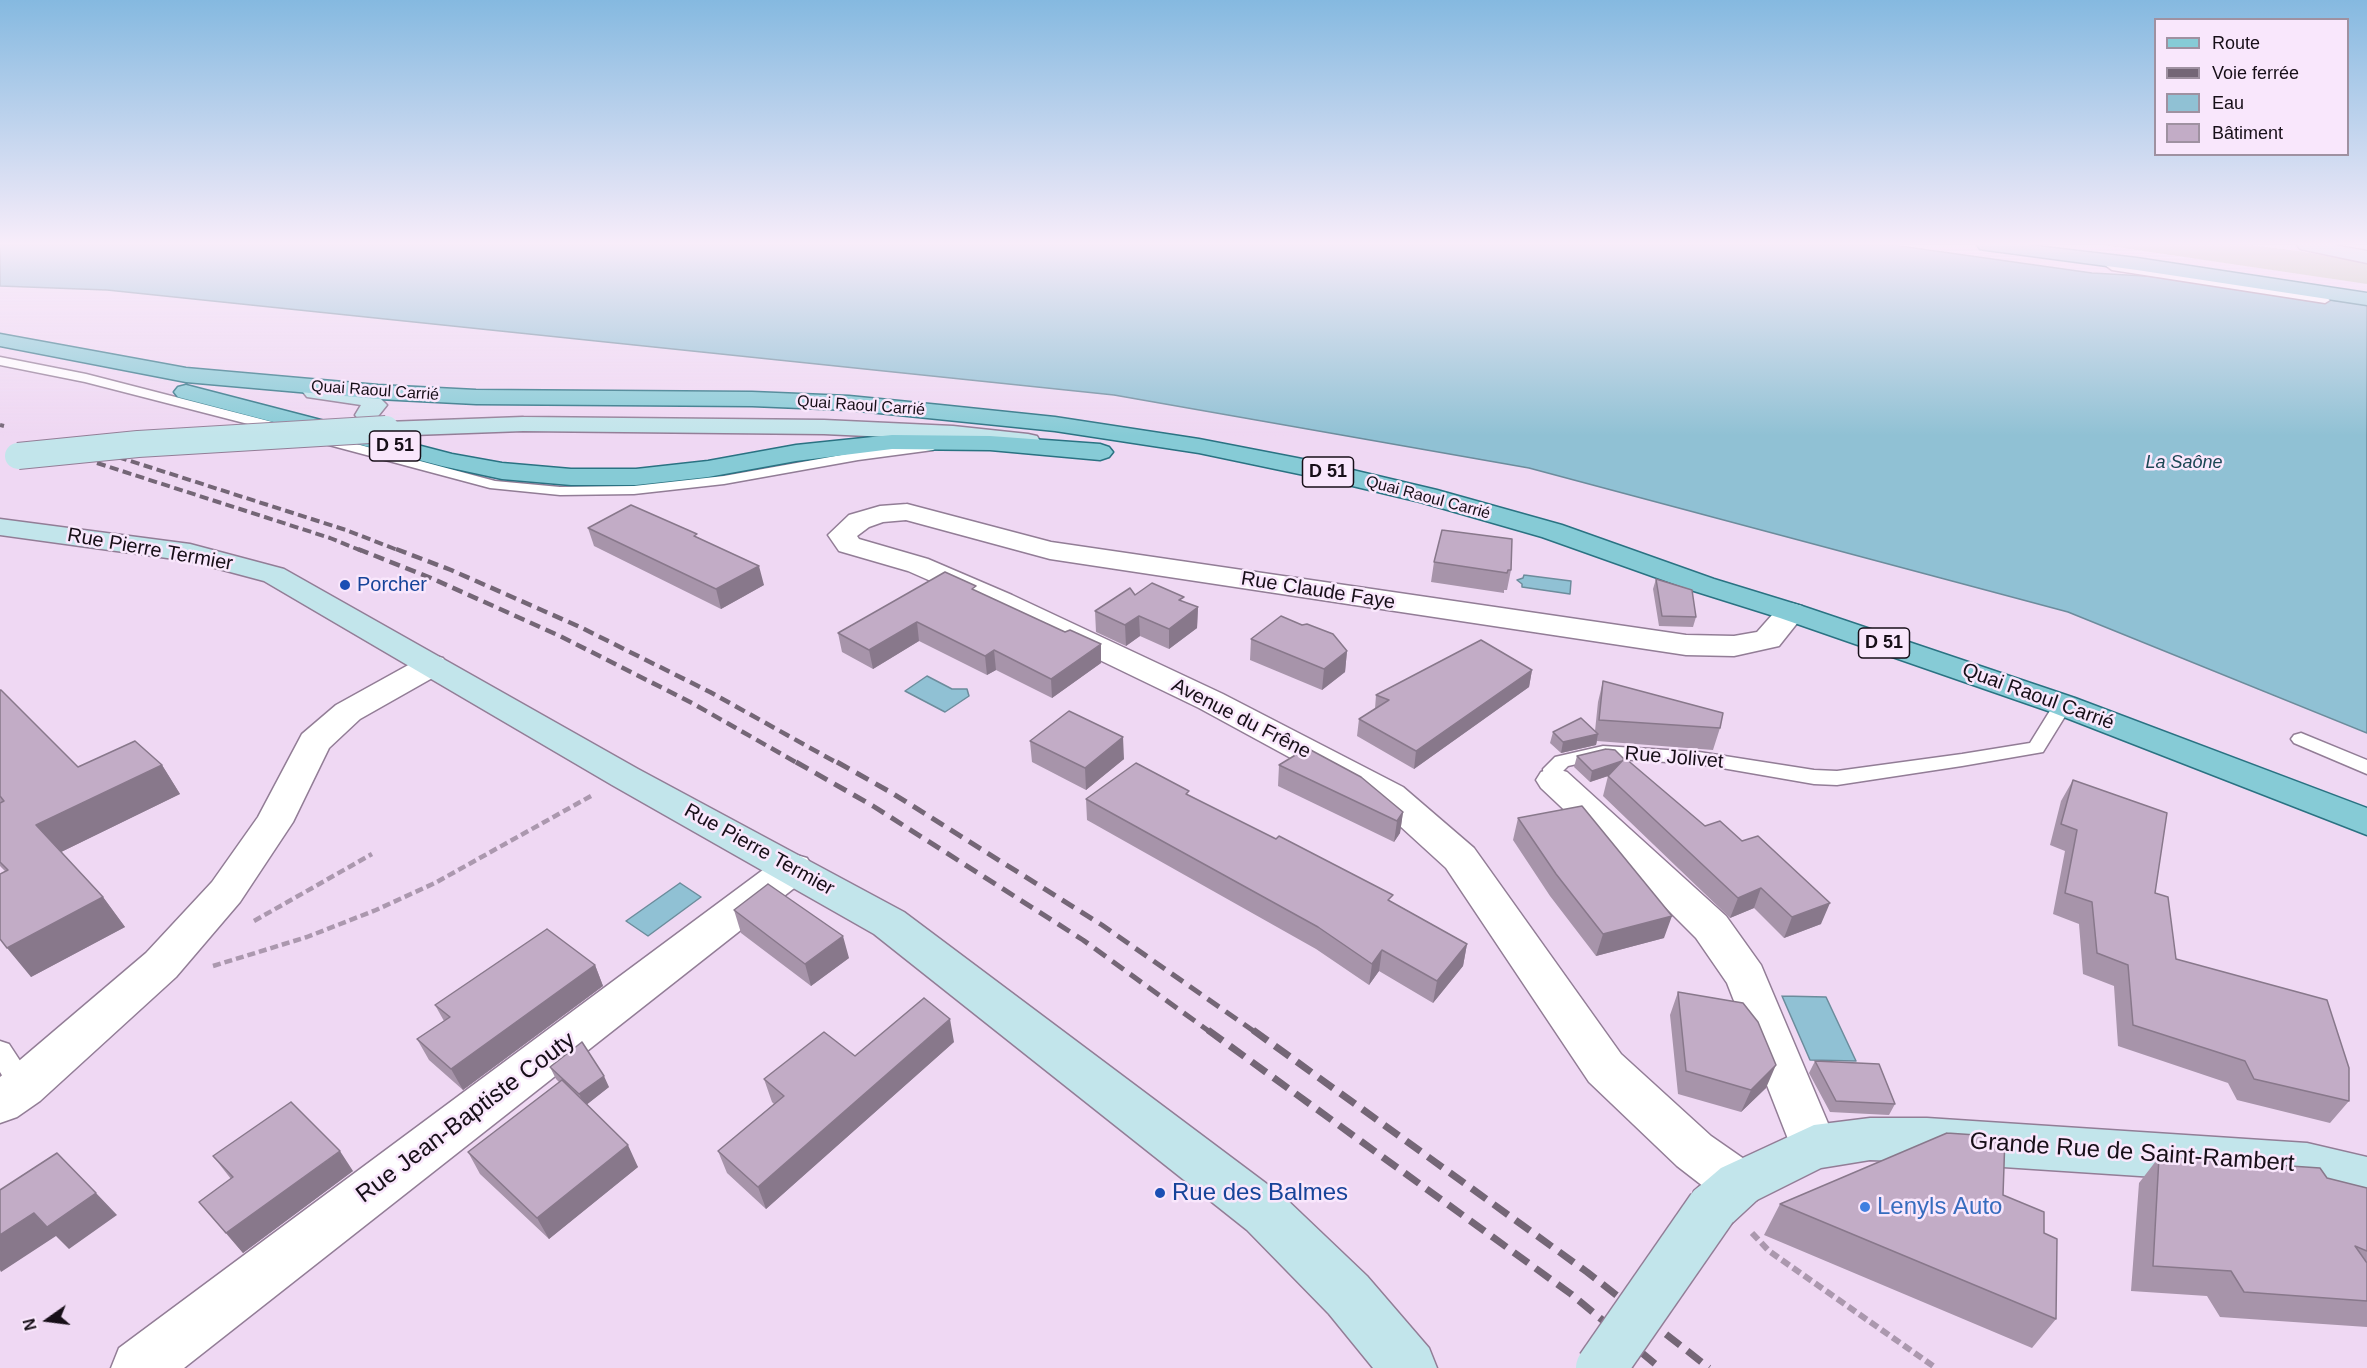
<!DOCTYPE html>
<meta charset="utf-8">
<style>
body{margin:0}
#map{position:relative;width:2367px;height:1368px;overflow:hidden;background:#efd8f3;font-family:Helvetica,sans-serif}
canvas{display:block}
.legend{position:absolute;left:2154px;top:18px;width:195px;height:138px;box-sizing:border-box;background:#f9e7fc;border:2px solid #9f91a1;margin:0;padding:8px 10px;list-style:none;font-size:18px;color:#170f18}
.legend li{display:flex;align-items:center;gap:12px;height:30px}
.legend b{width:30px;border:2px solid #9f91a1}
.north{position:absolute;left:18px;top:1290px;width:60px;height:60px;-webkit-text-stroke:4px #f9e7fc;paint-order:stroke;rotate:256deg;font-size:16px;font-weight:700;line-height:24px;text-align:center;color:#170f18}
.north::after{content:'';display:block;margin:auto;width:21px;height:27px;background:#170f18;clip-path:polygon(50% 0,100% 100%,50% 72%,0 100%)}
</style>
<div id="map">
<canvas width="2367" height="1368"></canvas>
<ul class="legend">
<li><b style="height:8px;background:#86cbd6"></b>Route</li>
<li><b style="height:8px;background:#746676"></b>Voie ferrée</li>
<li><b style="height:16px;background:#90c1d4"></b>Eau</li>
<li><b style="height:16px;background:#c2acc6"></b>Bâtiment</li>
</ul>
<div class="north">N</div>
</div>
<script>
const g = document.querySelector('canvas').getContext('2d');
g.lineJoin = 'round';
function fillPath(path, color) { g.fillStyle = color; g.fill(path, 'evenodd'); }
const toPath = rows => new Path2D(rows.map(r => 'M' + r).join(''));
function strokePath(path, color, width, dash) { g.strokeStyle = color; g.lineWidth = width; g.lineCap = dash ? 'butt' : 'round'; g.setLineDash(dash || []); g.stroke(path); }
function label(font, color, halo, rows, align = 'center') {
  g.font = font + ' Helvetica,sans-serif'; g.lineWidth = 5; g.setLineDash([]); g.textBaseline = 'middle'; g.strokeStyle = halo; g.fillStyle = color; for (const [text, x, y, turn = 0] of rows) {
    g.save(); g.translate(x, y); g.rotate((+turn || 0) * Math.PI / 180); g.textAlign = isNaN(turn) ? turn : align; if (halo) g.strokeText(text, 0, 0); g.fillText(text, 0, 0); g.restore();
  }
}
fillPath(toPath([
 [2103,245,2251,245,2299,251,2367,263,2367,284]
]), '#bec4aa');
const water = toPath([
 [0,245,1893,245,2092,273,2163,277,2367,305,2367,733,2068,612,1529,468,1114,395,107,290,0,286,0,245],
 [1524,575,1571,581,1570,594,1522,587,1522,584,1517,580,1523,578,1524,575],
 [927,676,952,689,967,689,969,696,945,712,905,691,927,676],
 [680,883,701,897,648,936,626,921,680,883],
 [1782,996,1826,997,1856,1061,1810,1060,1782,996]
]);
fillPath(water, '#90c1d4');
strokePath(water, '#6c8c9c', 1.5);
const lane = toPath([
 [2099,257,2107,257,2115,264,2325,297,2330,300,2325,303,2112,270,2099,261,2099,257],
 [0,357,86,374,292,427,294,430,287,434,85,382,0,365,0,357],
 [319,434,495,481,560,487,634,486,724,476,858,452,933,442,940,446,933,450,858,460,724,484,634,494,560,495,490,488,314,441,312,438,319,434],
 [2063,699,2070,701,2072,705,2043,752,1962,766,1837,785,1814,784,1699,764,1603,758,1568,766,1563,771,1564,780,1561,785,1554,787,1547,785,1544,780,1543,769,1555,757,1603,746,1699,752,1814,770,1837,771,1962,754,2030,743,2056,701,2063,699],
 [2301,733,2367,760,2367,774,2294,743,2291,739,2294,735,2301,733],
 [0,1041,9,1044,32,1079,36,1087,32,1095,23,1098,14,1095,0,1072,0,1041]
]);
const street = toPath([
 [907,504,1051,542,1686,635,1734,636,1757,632,1780,606,1791,603,1802,606,1806,612,1779,646,1734,656,1686,655,1050,559,906,520,883,522,869,527,857,536,859,539,928,559,1012,595,1223,694,1403,787,1474,848,1621,1054,1711,1136,1757,1168,1764,1184,1757,1200,1739,1207,1721,1200,1677,1166,1589,1082,1446,868,1377,805,1199,708,990,607,908,571,839,551,828,535,849,515,880,506,907,504],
 [432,655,443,658,448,665,443,672,360,719,329,748,293,822,240,902,176,977,40,1101,17,1117,0,1123,0,1077,146,953,212,882,258,817,302,734,336,705,421,658,432,655],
 [1554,768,1567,772,1726,916,1761,965,1838,1147,1831,1162,1814,1169,1797,1162,1727,983,1696,938,1626,868,1541,788,1536,780,1541,772,1554,768],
 [793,854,807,858,813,868,807,878,184,1368,111,1368,119,1348,779,858,793,854]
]);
const secondary = toPath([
 [2297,245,2333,245,2367,251,2367,263,2300,249,2297,245],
 [315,385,376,394,387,405,375,420,367,422,359,420,355,415,361,405,307,397,303,392,307,387,315,385],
 [523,417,824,420,953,426,1028,434,1037,436,1040,441,1037,446,1028,448,953,440,824,434,523,431,386,436,377,434,374,429,377,424,386,422,523,417],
 [0,519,190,544,284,569,638,769,904,912,1283,1196,1367,1276,1429,1348,1437,1368,1373,1368,1329,1314,1247,1230,874,934,612,785,264,581,189,561,0,535,0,519],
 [1870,1118,1927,1118,2307,1143,2367,1157,2367,1203,2307,1187,1927,1162,1870,1160,1821,1168,1757,1200,1730,1225,1712,1232,1694,1225,1687,1208,1694,1191,1721,1168,1814,1125,1870,1118]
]);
const primary = toPath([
 [1977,245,2028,245,2137,258,2367,293,2367,305,2137,270,1986,250,1980,249,1977,245],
 [0,334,186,368,378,385,476,390,752,392,849,396,940,405,1055,417,1199,439,1323,463,1437,490,1562,525,1714,579,1802,606,2075,698,2367,808,2367,835,2051,712,1780,618,1694,591,1542,537,1420,502,1323,479,1199,453,1055,431,849,410,752,406,476,404,378,399,186,382,0,346,0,334],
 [186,385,452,454,502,463,571,469,636,469,708,461,796,445,892,435,990,436,1100,444,1109,447,1113,452,1109,457,1100,460,990,450,892,449,796,461,708,477,636,485,571,485,502,479,442,466,178,397,174,392,178,387,186,385]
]);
strokePath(lane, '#927d96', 3);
strokePath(street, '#927d96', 3);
strokePath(secondary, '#927d96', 3);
strokePath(primary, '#2a7282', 3);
strokePath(toPath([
 [254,921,372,854],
 [213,966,307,937,376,910,435,883,591,796]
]), '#ab98ae', 4.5, [8, 4]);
strokePath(toPath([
 [1752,1233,1769,1251,1936,1368]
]), '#ab98ae', 6, [9, 4.5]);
fillPath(lane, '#fff');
fillPath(street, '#fff');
fillPath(secondary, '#c2e5eb');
fillPath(primary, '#86cbd6');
strokePath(toPath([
 [0,425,4,426],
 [118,457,346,530,400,551],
 [97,463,330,538,362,551]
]), '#746676', 4, [9, 4.5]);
strokePath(toPath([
 [358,549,431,578,560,636,692,703,799,764],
 [396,549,451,570,580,627,710,692,839,764]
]), '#746676', 4.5, [11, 6]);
strokePath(toPath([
 [796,762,873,806,1083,940,1210,1032],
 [837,762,892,793,1102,925,1255,1032]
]), '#746676', 5, [14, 8]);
strokePath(toPath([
 [1208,1030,1571,1294,1660,1368],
 [1253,1030,1587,1272,1709,1368]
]), '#746676', 7, [18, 9]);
const secondaryBridgeFar1 = toPath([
 [18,456,138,444,386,429]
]);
const secondaryBridge = toPath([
 [1601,1368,1712,1208]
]);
strokePath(secondaryBridgeFar1, '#927d96', 28, []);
strokePath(secondaryBridge, '#927d96', 53, []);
strokePath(secondaryBridgeFar1, '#c2e5eb', 26);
strokePath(secondaryBridge, '#c2e5eb', 50);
fillPath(toPath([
 [588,528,698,537,764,585,721,609,594,546],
 [1434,562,1511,570,1507,590,1504,590,1504,593,1431,582],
 [1656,579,1696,617,1693,627,1659,626,1653,589],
 [977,591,1101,663,1052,698,996,670,987,675,919,641,873,669,842,652,838,633],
 [1135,595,1184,602,1198,607,1197,628,1169,649,1140,636,1126,646,1096,632,1095,611],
 [1251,639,1347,651,1345,672,1322,690,1250,660],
 [1532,670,1529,687,1414,769,1357,736,1359,719,1375,709,1376,695],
 [1603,681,1720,728,1713,750,1597,741,1596,745,1561,753,1550,743,1553,732,1595,731,1598,702],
 [0,690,78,767,162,765,180,794,61,852,103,897,125,927,31,977,5,871,0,866],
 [1030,741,1124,759,1086,790,1032,762],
 [1577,756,1624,759,1821,924,1784,938,1754,908,1730,918,1603,796,1608,776,1590,782,1574,767],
 [1279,765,1403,812,1400,833,1394,842,1278,786],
 [2073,780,2155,893,2176,959,2349,1101,2330,1123,2237,1100,2228,1083,2118,1046,2114,986,2083,974,2079,924,2053,914,2065,851,2050,845,2061,801],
 [1189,795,1392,902,1467,944,1463,966,1433,1003,1379,971,1369,985,1316,949,1087,820,1086,799],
 [1518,818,1664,938,1596,956,1550,896,1513,840],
 [734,910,849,958,811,986,741,933],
 [595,965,603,986,463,1090,429,1060,417,1039,444,1021,435,1005],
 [1678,992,1766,1088,1741,1112,1678,1094,1670,1015],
 [954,1042,766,1209,727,1173,718,1151,774,1104,772,1102,764,1079,855,1056],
 [1815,1061,1895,1104,1889,1115,1830,1112,1809,1073],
 [550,1067,609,1087,587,1104,638,1167,549,1239,480,1174,468,1152,559,1082,556,1079],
 [213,1156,353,1171,243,1253,199,1202,231,1179],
 [2159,1157,2327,1178,2367,1188,2367,1327,2220,1317,2207,1296,2131,1291,2139,1183],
 [2003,1195,2044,1233,2056,1319,2032,1348,1764,1235,1780,1204]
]), '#a794aa');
fillPath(toPath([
 [759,566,764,585,721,609,716,589],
 [1198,607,1197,628,1169,649,1169,629],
 [1139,616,1140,636,1126,646,1125,625],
 [917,622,919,641,873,669,869,650],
 [1101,644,1101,663,1052,698,1051,679],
 [994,650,996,670,987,675,985,656],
 [1347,651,1345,672,1322,690,1324,669],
 [1532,670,1529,687,1414,769,1416,751],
 [1598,734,1596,745,1561,753,1563,742],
 [1123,737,1124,759,1086,790,1085,768],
 [1626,760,1623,771,1590,782,1592,771],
 [162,765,180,794,57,854,36,825],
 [1403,812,1400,833,1394,842,1397,821],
 [1761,888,1754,908,1730,918,1738,898],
 [103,897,125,927,31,977,7,948],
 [1830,903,1821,924,1784,938,1792,917],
 [1672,916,1664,938,1596,956,1603,934],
 [843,936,849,958,811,986,805,964],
 [1467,944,1463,966,1433,1003,1437,981],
 [1382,950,1379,971,1369,985,1372,964],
 [595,965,603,986,463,1090,451,1069],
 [950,1019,954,1042,766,1209,758,1187],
 [1776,1065,1766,1088,1741,1112,1751,1090],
 [604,1076,609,1087,585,1106,579,1094],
 [628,1145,638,1167,549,1239,537,1218],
 [340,1151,353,1171,243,1253,226,1233],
 [96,1193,117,1215,69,1249,56,1236,1,1272,0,1270,0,1235,34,1213]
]), '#88788b');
const building = toPath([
 [631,505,697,534,694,536,759,566,716,589,588,528,631,505],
 [1442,530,1512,539,1511,570,1508,570,1507,573,1434,562,1442,530],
 [945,572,976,586,972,589,1065,632,1070,630,1101,644,1051,679,994,650,985,656,917,622,869,650,838,633,945,572],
 [1656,579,1692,590,1696,617,1662,616,1656,579],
 [1152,583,1184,597,1179,600,1198,607,1169,629,1139,616,1125,625,1095,611,1130,588,1135,595,1152,583],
 [1281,616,1302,625,1307,624,1333,634,1347,651,1324,669,1251,639,1281,616],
 [1481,640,1532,670,1416,751,1359,719,1389,700,1376,695,1481,640],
 [1603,681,1723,713,1720,728,1599,720,1603,681],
 [0,690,1,690,78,767,135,741,162,765,36,825,103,897,7,948,0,939,0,874,8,870,0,862,0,803,4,801,0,796,0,690],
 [1069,711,1123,737,1085,768,1030,741,1069,711],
 [1581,718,1598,734,1563,742,1553,732,1581,718],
 [1307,748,1361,777,1403,812,1397,821,1279,765,1307,748],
 [1606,749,1615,750,1624,759,1622,761,1592,771,1577,756,1606,749],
 [1625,758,1705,826,1720,821,1742,841,1758,836,1830,903,1792,917,1761,888,1738,898,1608,776,1625,758],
 [1136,763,1189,791,1186,794,1276,839,1279,836,1393,895,1388,900,1467,944,1437,981,1382,950,1372,964,1318,927,1086,799,1136,763],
 [2073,780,2167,813,2155,893,2168,897,2176,959,2327,1000,2349,1068,2349,1101,2254,1079,2245,1061,2133,1025,2128,965,2097,953,2092,902,2065,893,2077,830,2061,824,2073,780],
 [1582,806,1672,916,1603,934,1556,874,1518,818,1582,806],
 [768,884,843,936,805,964,734,910,768,884],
 [547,929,595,965,451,1069,417,1039,450,1017,435,1005,547,929],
 [1678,992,1743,1003,1758,1022,1776,1065,1751,1090,1686,1071,1678,992],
 [924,998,950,1019,758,1187,718,1151,784,1096,764,1079,824,1032,855,1056,924,998],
 [582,1042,604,1076,579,1094,550,1067,582,1042],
 [1815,1061,1879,1064,1895,1104,1836,1101,1815,1061],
 [562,1080,628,1145,537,1218,468,1152,562,1080],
 [291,1102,340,1151,226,1233,199,1202,233,1177,213,1156,291,1102],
 [1947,1133,2005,1137,2003,1195,2044,1212,2044,1233,2057,1239,2056,1319,1780,1204,1947,1133],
 [57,1153,96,1193,47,1227,34,1213,0,1235,0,1190,57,1153],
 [2159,1157,2320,1168,2327,1178,2367,1188,2367,1251,2355,1246,2367,1263,2367,1301,2244,1292,2231,1271,2153,1266,2159,1157]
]);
fillPath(building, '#c2acc6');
strokePath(building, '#88788b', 1.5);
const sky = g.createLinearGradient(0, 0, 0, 436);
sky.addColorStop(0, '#85b9e0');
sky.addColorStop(0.56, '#f8edfa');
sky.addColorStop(1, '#f8edfa00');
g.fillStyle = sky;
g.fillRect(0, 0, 2367, 436);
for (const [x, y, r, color] of [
 [345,585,6,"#1a4fb4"],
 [1160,1193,6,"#1a4fb4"],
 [1865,1207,6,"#3f7fe0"]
]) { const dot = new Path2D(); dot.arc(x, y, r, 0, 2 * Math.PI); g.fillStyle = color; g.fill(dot); strokePath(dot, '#f9e7fc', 2); }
label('16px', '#170f18', '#f9e7fc', [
 ["Quai Raoul Carrié",375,391,4],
 ["Quai Raoul Carrié",861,406,4],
 ["Quai Raoul Carrié",1428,498,15]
]);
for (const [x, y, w] of [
 [395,446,51],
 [1328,472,51],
 [1884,643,51]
]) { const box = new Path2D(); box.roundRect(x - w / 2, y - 15, w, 30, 4.5); g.fillStyle = '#f9e7fc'; g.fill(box); strokePath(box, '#170f18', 1.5); }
label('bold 18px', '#170f18', null, [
 ["D 51",395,446],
 ["D 51",1328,472],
 ["D 51",1884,643]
]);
label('italic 18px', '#1b4654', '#f9e7fc', [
 ["La Saône",2184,463]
]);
label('20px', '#170f18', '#f9e7fc', [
 ["Rue Pierre Termier",150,550,10],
 ["Rue Claude Faye",1318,591,9],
 ["Quai Raoul Carrié",2038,697,20],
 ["Avenue du Frêne",1241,719,27],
 ["Rue Jolivet",1674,758,5],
 ["Rue Pierre Termier",759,850,29]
]);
label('20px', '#164399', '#f9e7fc', [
 ["Porcher",357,585]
], 'left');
label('24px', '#170f18', '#f9e7fc', [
 ["Rue Jean-Baptiste Couty",466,1118,-37],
 ["Grande Rue de Saint-Rambert",2132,1153,4]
]);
label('24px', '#164399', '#f9e7fc', [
 ["Rue des Balmes",1172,1193]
], 'left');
label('24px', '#366cbe', '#f9e7fc', [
 ["Lenyls Auto",1877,1207]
], 'left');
</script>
